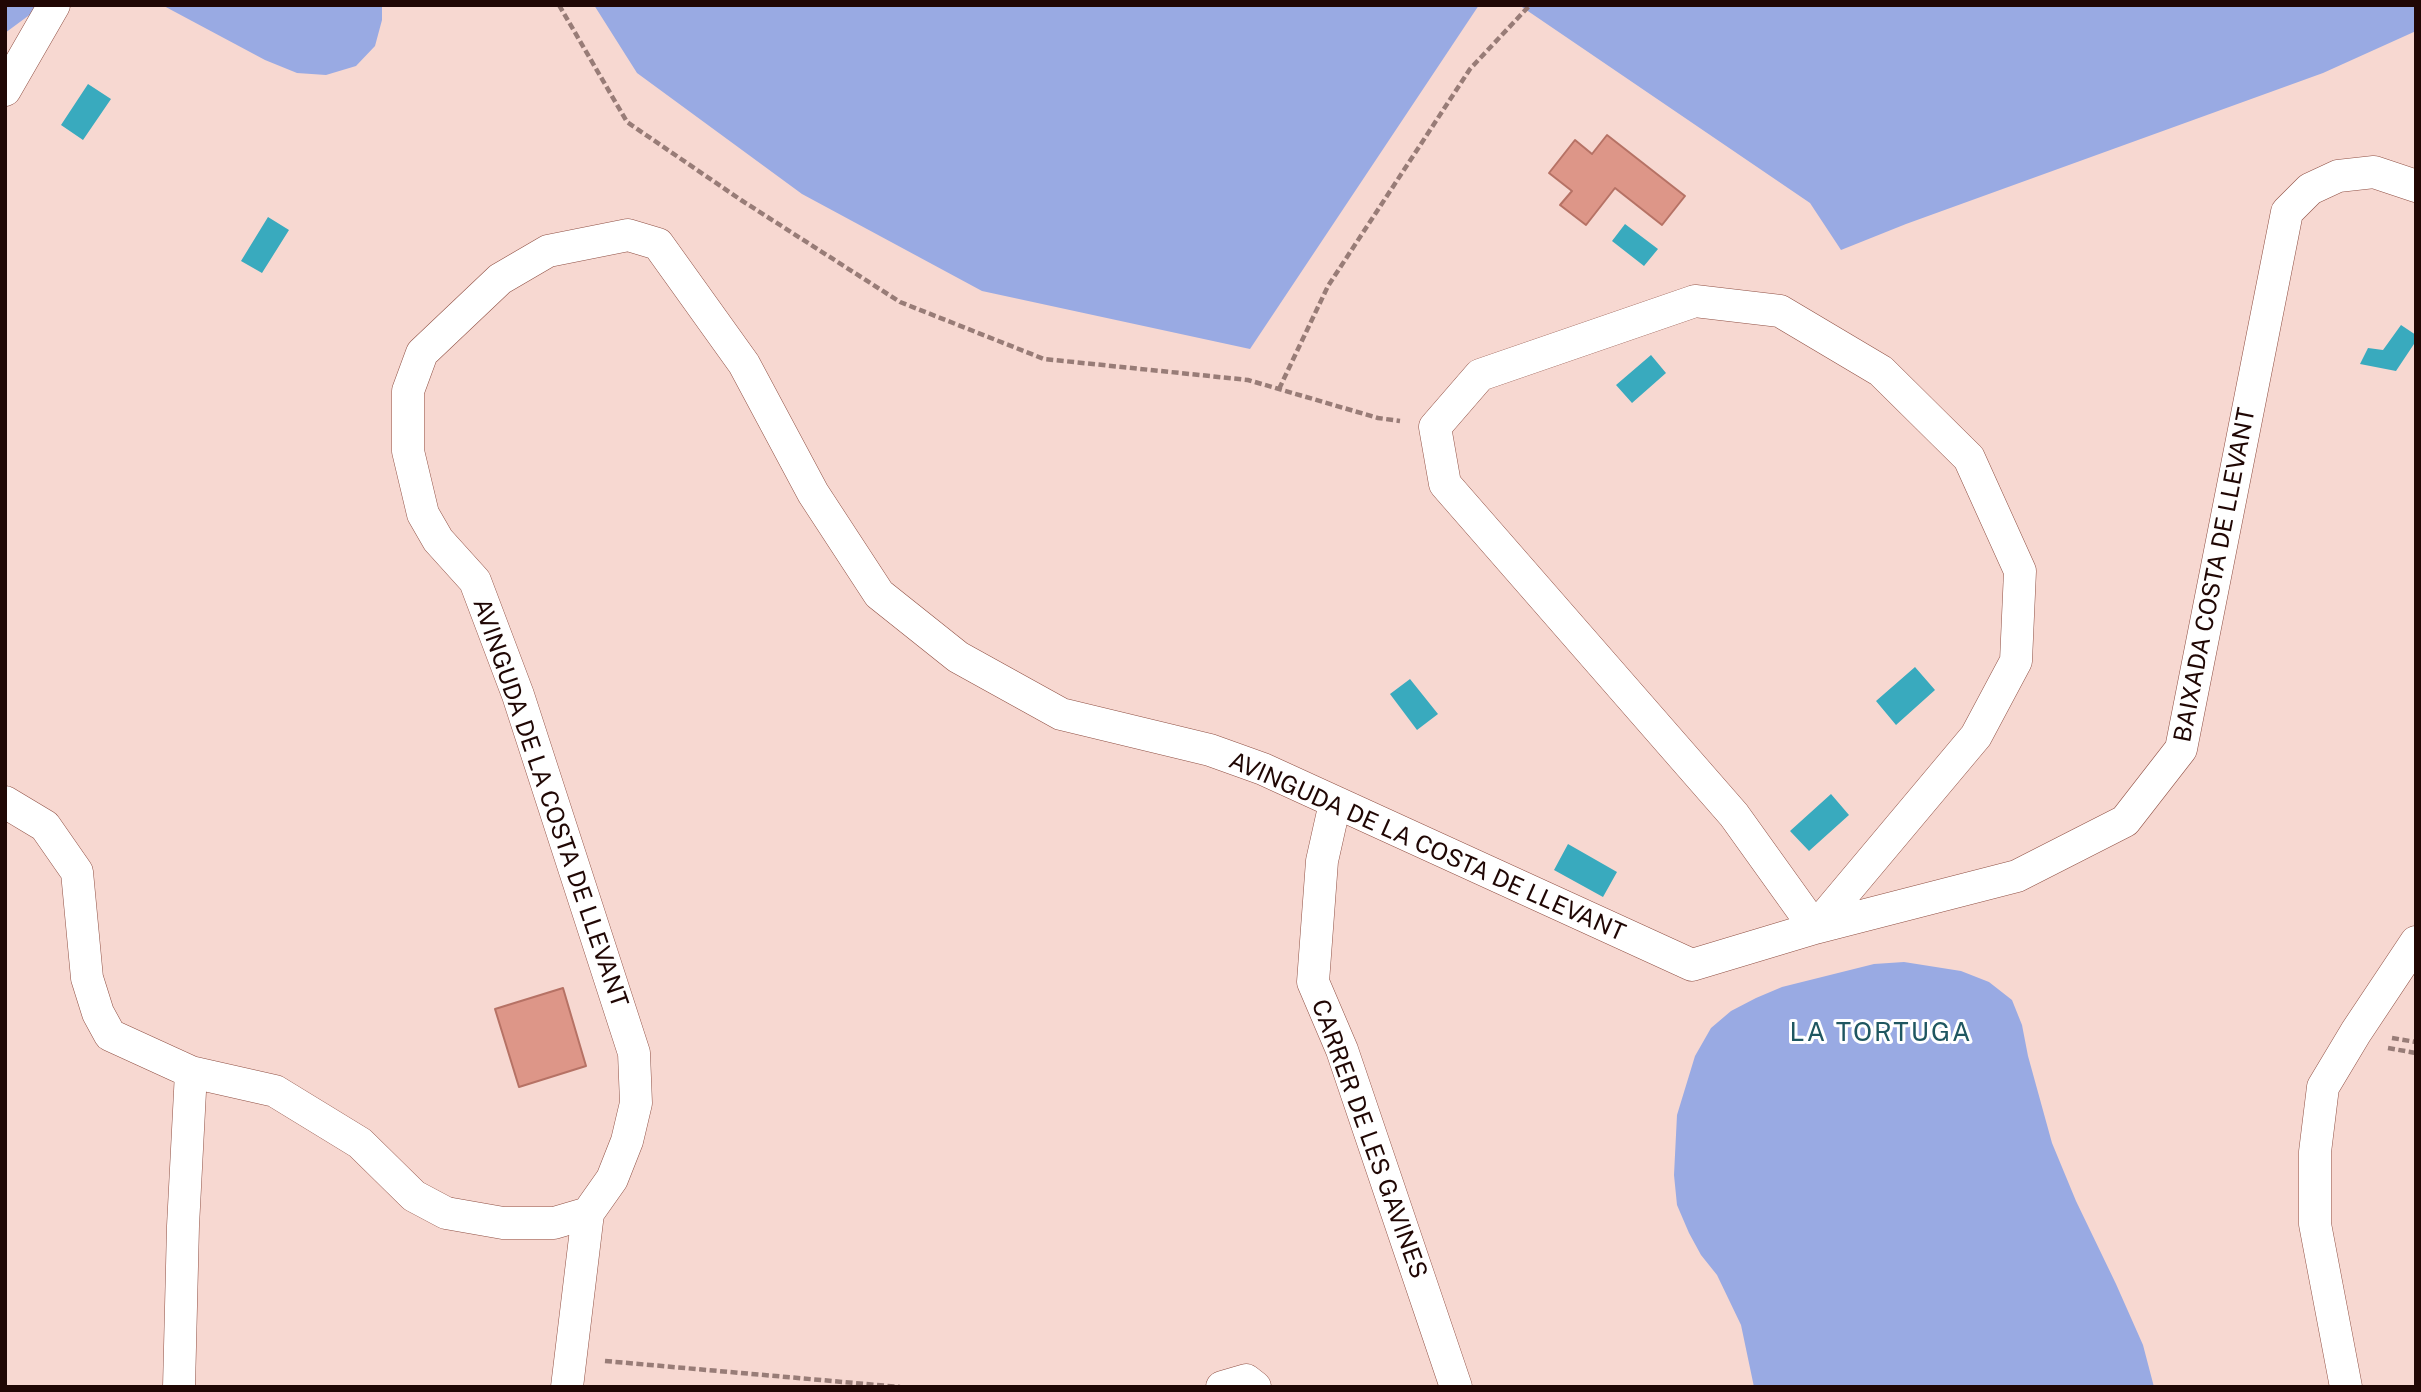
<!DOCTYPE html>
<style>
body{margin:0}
#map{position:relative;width:2421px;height:1392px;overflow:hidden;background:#f7d8d1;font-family:"Public Sans",sans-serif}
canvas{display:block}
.frame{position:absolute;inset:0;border:7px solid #200704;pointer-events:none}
</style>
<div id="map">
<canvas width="2421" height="1392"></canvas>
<div class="frame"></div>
</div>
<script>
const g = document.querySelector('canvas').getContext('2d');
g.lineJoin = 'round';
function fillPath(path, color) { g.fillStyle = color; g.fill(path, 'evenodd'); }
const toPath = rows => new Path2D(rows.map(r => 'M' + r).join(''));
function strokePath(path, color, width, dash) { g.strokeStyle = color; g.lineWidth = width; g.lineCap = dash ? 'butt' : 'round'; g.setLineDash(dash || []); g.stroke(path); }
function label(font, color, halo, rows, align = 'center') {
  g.font = font + ' "Public Sans",sans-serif'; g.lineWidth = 6; g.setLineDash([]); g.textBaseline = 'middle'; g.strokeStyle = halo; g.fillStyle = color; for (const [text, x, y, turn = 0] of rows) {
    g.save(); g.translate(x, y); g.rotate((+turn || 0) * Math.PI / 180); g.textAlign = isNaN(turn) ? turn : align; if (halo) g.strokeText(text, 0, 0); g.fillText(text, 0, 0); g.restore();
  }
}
fillPath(toPath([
 [5,5,43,5,5,33],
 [162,5,382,5,382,20,375,46,356,66,326,75,297,73,265,60],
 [594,5,1479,5,1250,349,982,291,802,194,637,73],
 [1519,5,2416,5,2416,31,2323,73,1906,224,1841,250,1810,203],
 [1904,962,1961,971,1989,982,2012,1000,2022,1025,2028,1056,2052,1143,2076,1201,2116,1284,2143,1345,2154,1387,1754,1387,1741,1325,1717,1275,1701,1255,1689,1233,1677,1205,1674,1175,1677,1115,1695,1056,1711,1028,1731,1011,1756,998,1782,987,1874,964]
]), '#99aae3');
fillPath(toPath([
 [88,84,111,99,83,140,61,125],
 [268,217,289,230,262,273,241,261],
 [1625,224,1658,249,1644,266,1612,241],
 [2401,325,2416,335,2416,341,2396,371,2360,364,2368,348,2383,350],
 [1651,355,1666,373,1632,403,1616,385],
 [1915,667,1935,690,1896,725,1876,701],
 [1410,679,1438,714,1417,730,1390,694],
 [1831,794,1849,815,1809,851,1790,831],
 [1568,844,1617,872,1603,897,1554,870]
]), '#39aabe');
const building = toPath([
 [1607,135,1685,196,1662,225,1615,188,1586,225,1560,205,1572,191,1549,173,1575,140,1592,154,1607,135],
 [563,988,586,1066,519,1087,495,1009,563,988]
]);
fillPath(building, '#dd9688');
strokePath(building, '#b67265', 2);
const minor = toPath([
 [5,90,54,5],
 [1695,301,1780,311,1881,371,1969,458,2020,571,2016,661,1976,736,1815,928,1734,815,1445,484,1435,427,1480,375,1695,301],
 [5,802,45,826,77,872,87,978,98,1013,110,1035,191,1072,275,1091,360,1143,414,1196,446,1213,503,1223,554,1223,588,1213,612,1179,627,1141,636,1103,634,1053,518,695,475,581,438,540,423,514,408,451,408,391,422,353,500,279,548,251,628,235,658,244,744,364,813,493,879,594,958,657,1061,714,1210,750,1263,769,1692,965,1815,928,2017,876,2125,821,2181,749,2287,212,2310,189,2338,176,2374,172,2416,186],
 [1335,803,1322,861,1313,982,1342,1050,1456,1387],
 [179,1387,183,1226,191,1072],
 [567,1387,588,1213],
 [1222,1387,1246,1380,1255,1387],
 [2346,1387,2315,1224,2315,1152,2323,1087,2356,1032,2416,942]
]);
strokePath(minor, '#8f4f43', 33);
strokePath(toPath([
 [559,5,627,122,741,200,900,302,1044,359,1248,380,1378,418,1400,421],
 [1279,389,1328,286,1470,69,1530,5],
 [2392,1038,2416,1042],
 [2388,1048,2416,1053],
 [605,1361,900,1387]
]), '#987c77', 4.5, [7, 3.5]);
strokePath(minor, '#fff', 32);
label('24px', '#200704', '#fff', [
 ["BAIXADA COSTA DE LLEVANT",2215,575,-79],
 ["AVINGUDA DE LA COSTA DE LLEVANT",550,803,71],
 ["AVINGUDA DE LA COSTA DE LLEVANT",1427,847,24],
 ["CARRER DE LES GAVINES",1369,1139,70]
]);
g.letterSpacing = '2px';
label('26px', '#1f5761', '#fff', [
 ["LA TORTUGA",1881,1033]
]);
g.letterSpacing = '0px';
</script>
